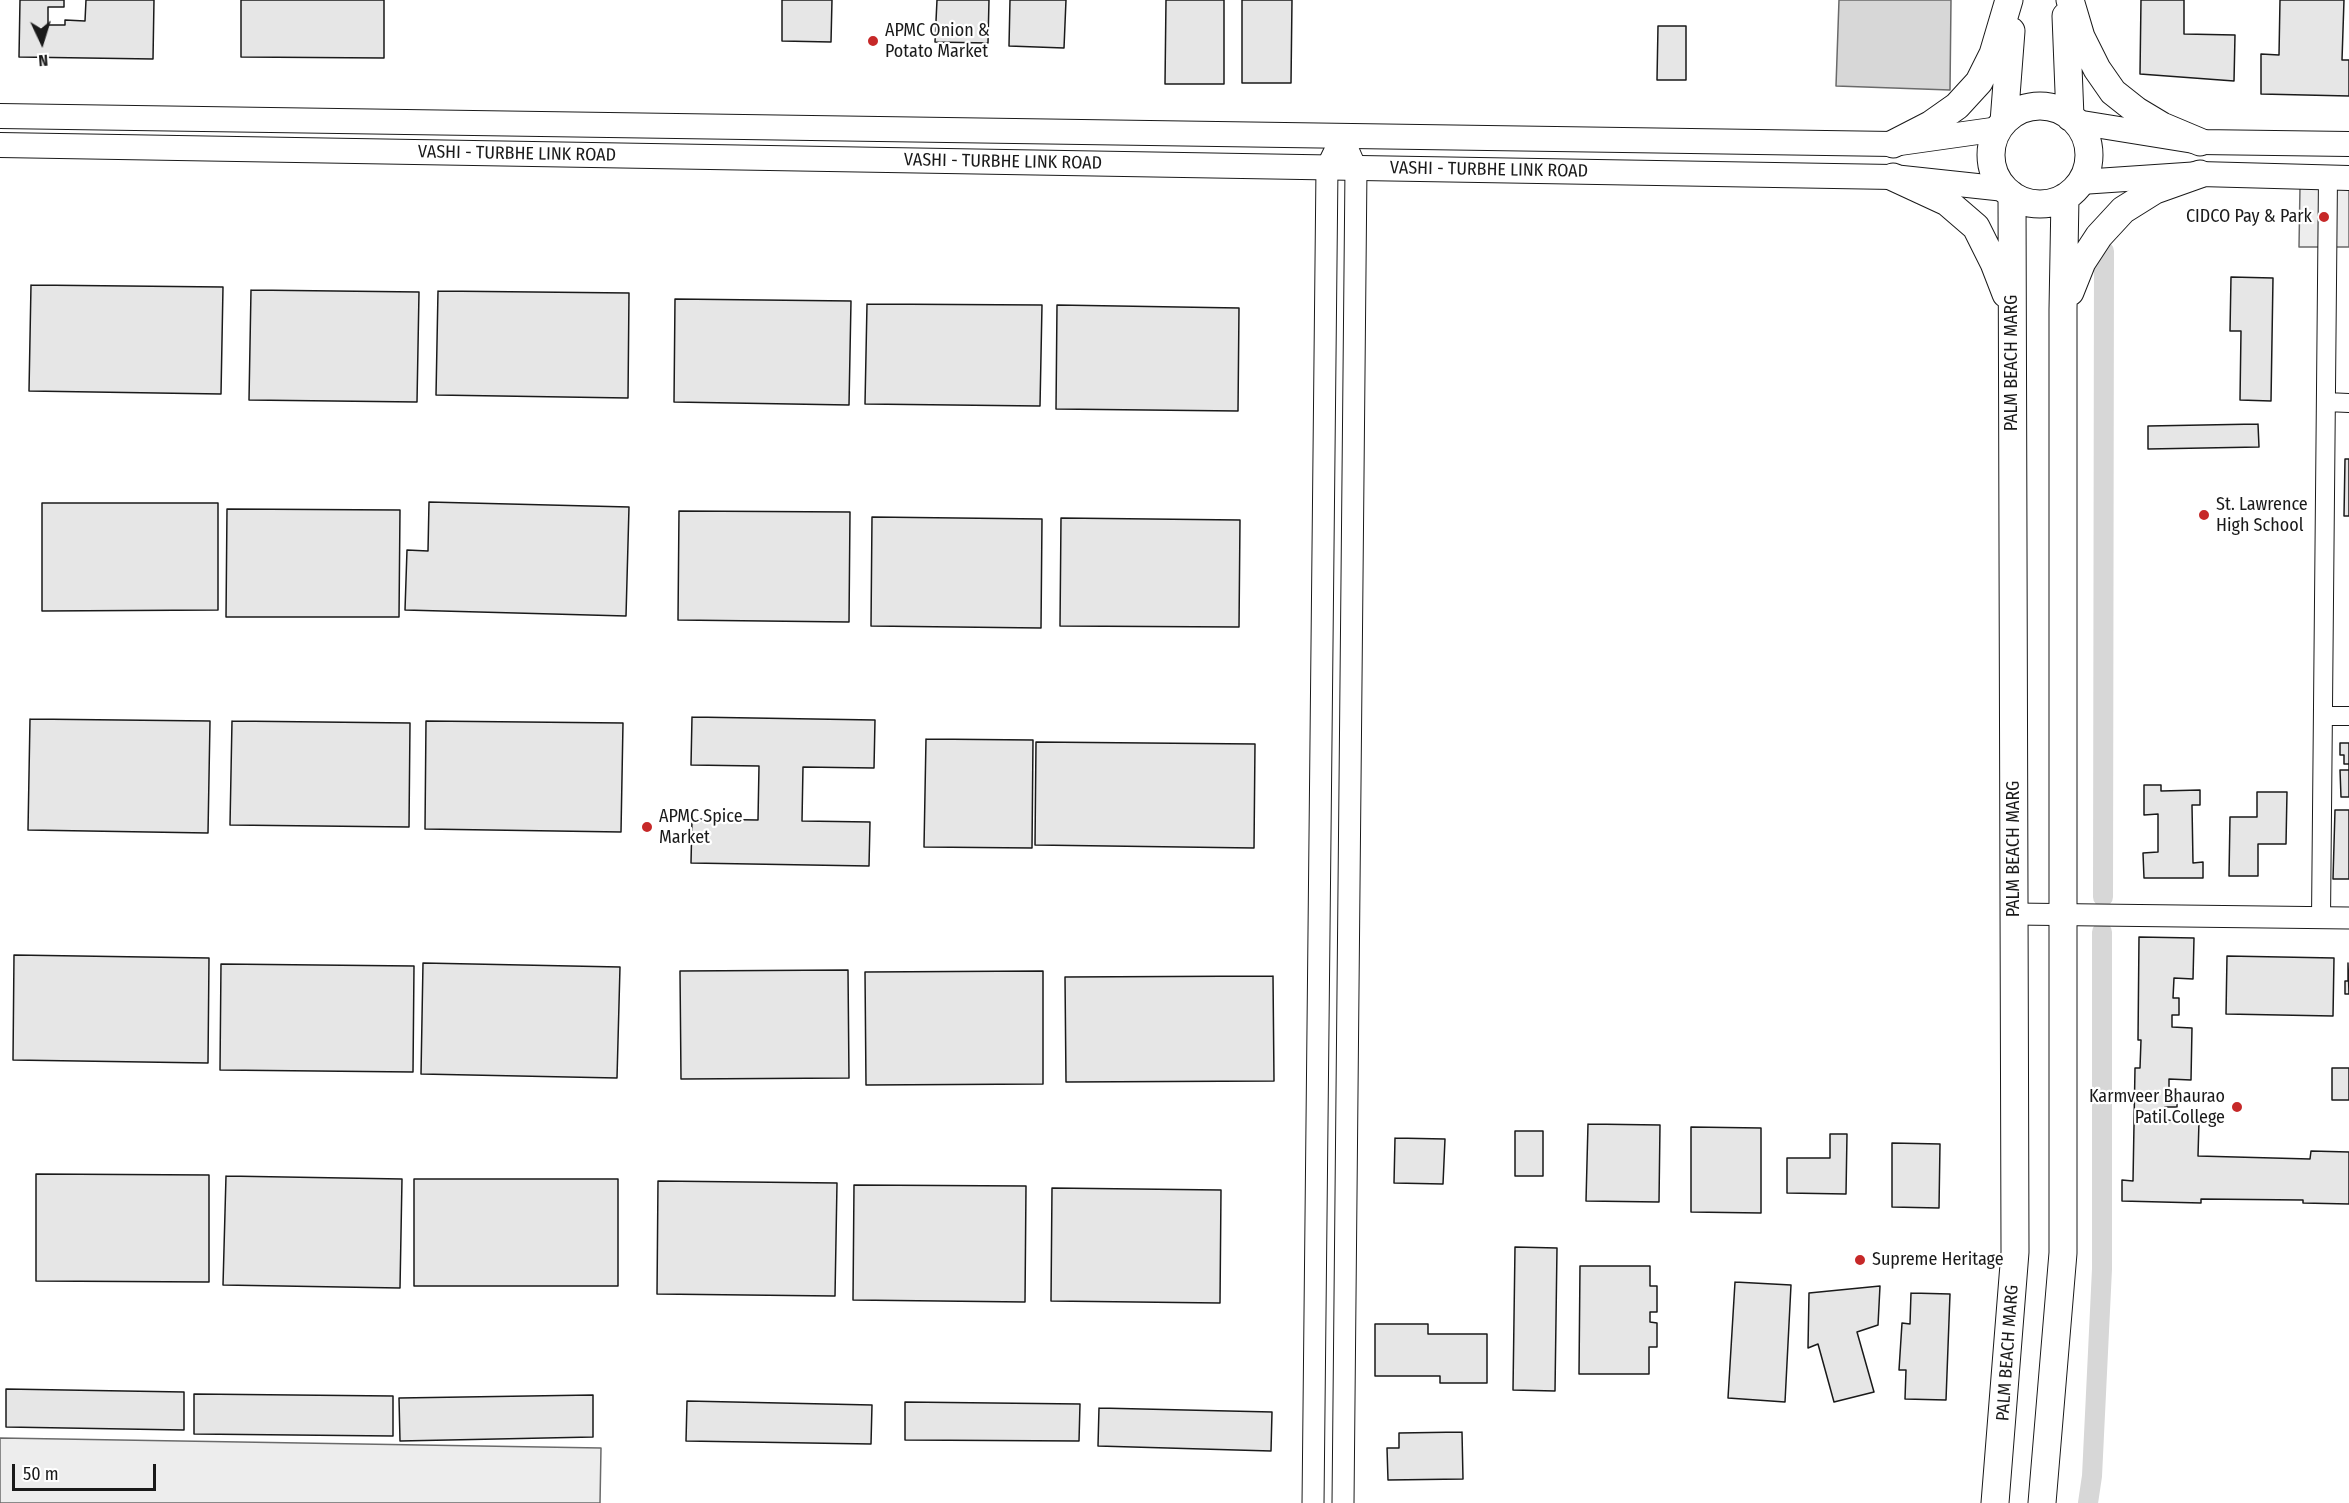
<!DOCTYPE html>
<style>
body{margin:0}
#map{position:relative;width:2349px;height:1503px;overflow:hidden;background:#fff;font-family:"Fira Sans Condensed",sans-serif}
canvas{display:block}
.north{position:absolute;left:12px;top:12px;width:60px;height:60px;-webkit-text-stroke:4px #fff;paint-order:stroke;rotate:176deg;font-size:16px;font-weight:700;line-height:24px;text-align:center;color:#1a1a1a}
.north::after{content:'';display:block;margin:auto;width:21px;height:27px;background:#1a1a1a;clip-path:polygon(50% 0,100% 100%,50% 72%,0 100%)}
.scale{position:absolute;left:12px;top:1464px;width:144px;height:27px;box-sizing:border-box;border:3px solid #1a1a1a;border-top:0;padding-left:8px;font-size:18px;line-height:21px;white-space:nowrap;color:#1a1a1a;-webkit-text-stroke:4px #fff;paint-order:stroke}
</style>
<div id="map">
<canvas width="2349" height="1503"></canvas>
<div class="north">N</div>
<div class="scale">50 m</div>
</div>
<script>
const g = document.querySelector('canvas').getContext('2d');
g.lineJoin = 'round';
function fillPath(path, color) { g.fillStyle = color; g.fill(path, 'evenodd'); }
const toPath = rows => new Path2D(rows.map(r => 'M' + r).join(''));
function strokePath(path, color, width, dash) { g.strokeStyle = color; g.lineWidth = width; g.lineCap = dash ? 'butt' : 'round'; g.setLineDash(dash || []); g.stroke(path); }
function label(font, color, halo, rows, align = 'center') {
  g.font = font + ' "Fira Sans Condensed",sans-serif'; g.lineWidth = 4.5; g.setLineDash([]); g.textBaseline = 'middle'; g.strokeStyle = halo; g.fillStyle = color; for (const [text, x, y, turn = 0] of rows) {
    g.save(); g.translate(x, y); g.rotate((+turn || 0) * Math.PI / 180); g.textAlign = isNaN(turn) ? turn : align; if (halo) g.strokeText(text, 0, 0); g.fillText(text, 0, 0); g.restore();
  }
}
const built = toPath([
 [2300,187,2349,188,2349,247,2299,247,2300,187],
 [0,1438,601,1448,600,1503,0,1503,0,1438]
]);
fillPath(built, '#ededed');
strokePath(built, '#6a6a6a', 1.5);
const water = toPath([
 [1839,0,1951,0,1950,90,1836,86,1839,0]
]);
fillPath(water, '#d7d7d7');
strokePath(water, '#6a6a6a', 1.5);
strokePath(toPath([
 [2103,897,2104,251],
 [2088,1503,2092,1476,2102,1269,2102,932]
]), '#d7d7d7', 20);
const building = toPath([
 [20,0,64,0,64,7,48,7,48,25,65,25,65,20,85,21,86,0,154,0,153,59,19,57,20,0],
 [241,0,384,0,384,58,241,57,241,0],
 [782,0,832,0,831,42,782,41,782,0],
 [937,0,989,0,988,43,935,42,937,0],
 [1010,0,1066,0,1064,48,1009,46,1010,0],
 [1166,0,1224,0,1224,84,1165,84,1166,0],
 [1242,0,1292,0,1291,83,1242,83,1242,0],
 [2141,0,2184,0,2184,34,2235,35,2234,81,2140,74,2141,0],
 [2280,0,2344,0,2342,60,2349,60,2349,96,2261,94,2261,54,2279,55,2280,0],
 [1658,26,1686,26,1686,80,1657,80,1658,26],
 [2231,277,2273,278,2271,401,2240,400,2241,331,2230,331,2231,277],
 [31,285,223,287,221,394,29,391,31,285],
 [251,290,419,292,417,402,249,400,251,290],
 [438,291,629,293,628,398,436,395,438,291],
 [675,299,851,301,849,405,674,402,675,299],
 [867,304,1042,305,1040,406,865,404,867,304],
 [1057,305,1239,308,1238,411,1056,409,1057,305],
 [2258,424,2259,447,2148,449,2148,426,2258,424],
 [2345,459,2349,459,2349,516,2344,516,2345,459],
 [429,502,629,507,626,616,405,610,407,550,428,551,429,502],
 [42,503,218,503,218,610,42,611,42,503],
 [227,509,400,510,399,617,226,617,227,509],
 [679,511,850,512,849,622,678,620,679,511],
 [872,517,1042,519,1041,628,871,626,872,517],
 [1061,518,1240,520,1239,627,1060,626,1061,518],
 [692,717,875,720,874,768,803,767,802,821,870,822,869,866,691,863,692,819,758,820,759,766,691,765,692,717],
 [30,719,210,721,208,833,28,830,30,719],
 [232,721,410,723,409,827,230,825,232,721],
 [426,721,623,723,621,832,425,829,426,721],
 [926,739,1033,740,1032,848,924,847,926,739],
 [1036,742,1255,744,1254,848,1035,845,1036,742],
 [2340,743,2349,743,2349,797,2341,797,2340,770,2349,770,2349,764,2344,764,2344,755,2340,755,2340,743],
 [2144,785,2161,785,2161,791,2200,790,2200,805,2192,805,2193,863,2203,862,2203,878,2144,878,2143,853,2158,852,2158,814,2144,815,2144,785],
 [2257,792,2287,792,2286,844,2258,844,2258,876,2229,876,2230,817,2257,817,2257,792],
 [2335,810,2349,810,2349,879,2333,879,2335,810],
 [2139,937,2194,938,2193,979,2174,978,2173,998,2179,998,2179,1015,2172,1015,2172,1027,2192,1028,2191,1080,2169,1079,2169,1090,2177,1091,2177,1107,2165,1107,2165,1120,2199,1121,2198,1156,2310,1159,2311,1151,2349,1152,2349,1204,2303,1203,2303,1200,2201,1199,2201,1203,2122,1201,2122,1180,2133,1181,2135,1068,2140,1068,2141,1040,2138,1040,2139,937],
 [14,955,209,958,208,1063,13,1060,14,955],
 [2227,956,2334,958,2333,1016,2226,1014,2227,956],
 [423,963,620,967,617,1078,421,1074,423,963],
 [2348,963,2349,994,2345,994,2345,981,2348,981,2348,963],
 [221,964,414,966,413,1072,220,1070,221,964],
 [848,970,849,1078,681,1079,680,971,848,970],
 [1043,971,1043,1084,866,1085,865,972,1043,971],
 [1273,976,1274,1081,1066,1082,1065,977,1273,976],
 [2332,1068,2349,1068,2349,1100,2332,1100,2332,1068],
 [1588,1124,1660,1125,1659,1202,1586,1201,1588,1124],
 [1691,1127,1761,1128,1761,1213,1691,1212,1691,1127],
 [1515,1131,1543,1131,1543,1176,1515,1176,1515,1131],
 [1830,1134,1847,1134,1846,1194,1787,1193,1787,1158,1830,1158,1830,1134],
 [1395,1138,1445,1139,1443,1184,1394,1183,1395,1138],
 [1892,1143,1940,1144,1939,1208,1892,1207,1892,1143],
 [36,1174,209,1175,209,1282,36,1281,36,1174],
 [226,1176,402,1179,400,1288,223,1285,226,1176],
 [414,1179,618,1179,618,1286,414,1286,414,1179],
 [658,1181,837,1183,835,1296,657,1294,658,1181],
 [854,1185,1026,1186,1025,1302,853,1300,854,1185],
 [1052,1188,1221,1190,1220,1303,1051,1301,1052,1188],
 [1515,1247,1557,1248,1555,1391,1513,1390,1515,1247],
 [1580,1266,1650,1266,1650,1286,1657,1286,1657,1312,1650,1312,1650,1322,1657,1323,1657,1347,1649,1347,1649,1374,1579,1374,1580,1266],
 [1735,1282,1791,1285,1785,1402,1728,1398,1735,1282],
 [1880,1286,1878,1325,1857,1332,1874,1392,1834,1402,1818,1344,1808,1348,1809,1293,1880,1286],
 [1911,1293,1950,1294,1946,1400,1905,1399,1906,1370,1899,1370,1902,1323,1910,1324,1911,1293],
 [1375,1324,1428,1324,1428,1334,1487,1334,1487,1383,1440,1383,1440,1376,1375,1376,1375,1324],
 [6,1389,184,1392,184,1430,6,1427,6,1389],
 [194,1394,393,1396,393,1436,194,1434,194,1394],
 [593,1395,593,1437,400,1441,399,1398,593,1395],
 [687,1401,872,1405,871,1444,686,1441,687,1401],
 [905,1402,1080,1404,1079,1441,905,1440,905,1402],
 [1099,1408,1272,1412,1271,1451,1098,1446,1099,1408],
 [1462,1432,1463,1479,1388,1480,1387,1448,1399,1448,1399,1433,1462,1432]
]);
fillPath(building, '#e6e6e6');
strokePath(building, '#1a1a1a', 1.5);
const minor = toPath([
 [2326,402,2349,403],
 [2323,716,2349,716],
 [2321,918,2328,177]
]);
const tertiary = toPath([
 [1342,136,1356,168,1343,1503],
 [2014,914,2349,918],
 [1313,1503,1327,167,1342,136]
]);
const secondary = toPath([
 [0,116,1893,144,1999,129],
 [2076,122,2200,142,2349,144],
 [0,145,1893,177,2005,189],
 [2081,182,2200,174,2349,178]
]);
const primary = toPath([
 [2070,0,2081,37,2097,69,2113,92,2137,111,2162,126,2200,142],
 [2066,16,2070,117],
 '1991 155a49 49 0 1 1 98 0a49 49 0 1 1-98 0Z',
 [2004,122,2011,31],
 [1893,144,1930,125,1957,106,1979,82,1993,54,2009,0],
 [1893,177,1947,202,1976,227,1994,263,2006,294],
 [2070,292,2082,262,2099,236,2123,210,2155,190,2200,174],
 [1995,1503,2015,1252,2012,195],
 [2042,1503,2063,1253,2063,309,2065,197]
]);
strokePath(minor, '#1a1a1a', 20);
strokePath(tertiary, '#1a1a1a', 23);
strokePath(secondary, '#1a1a1a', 26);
strokePath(primary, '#1a1a1a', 29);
strokePath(minor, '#fff', 18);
strokePath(tertiary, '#fff', 21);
strokePath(secondary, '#fff', 24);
strokePath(primary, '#fff', 27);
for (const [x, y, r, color] of [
 [873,41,6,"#c62828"],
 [2324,217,6,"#c62828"],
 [2204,515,6,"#c62828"],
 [647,827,6,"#c62828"],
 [2237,1107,6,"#c62828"],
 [1860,1260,6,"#c62828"]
]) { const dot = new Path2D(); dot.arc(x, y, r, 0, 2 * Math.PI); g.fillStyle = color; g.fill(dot); strokePath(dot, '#fff', 2); }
label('18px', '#1a1a1a', '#fff', [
 ["APMC Onion &",885,31],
 ["Potato Market",885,52],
 ["CIDCO Pay & Park",2312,217,"right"],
 ["St. Lawrence",2216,505],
 ["High School",2216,526],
 ["APMC Spice",659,817],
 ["Market",659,838],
 ["Karmveer Bhaurao",2225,1097,"right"],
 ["Patil College",2225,1118,"right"],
 ["Supreme Heritage",1872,1260]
], 'left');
label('18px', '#1a1a1a', '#fff', [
 ["VASHI - TURBHE LINK ROAD",517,154,1],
 ["VASHI - TURBHE LINK ROAD",1003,162,1],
 ["VASHI - TURBHE LINK ROAD",1489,170,1],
 ["PALM BEACH MARG",2012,363,-90],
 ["PALM BEACH MARG",2014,849,-90],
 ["PALM BEACH MARG",2008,1353,-86]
]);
</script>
